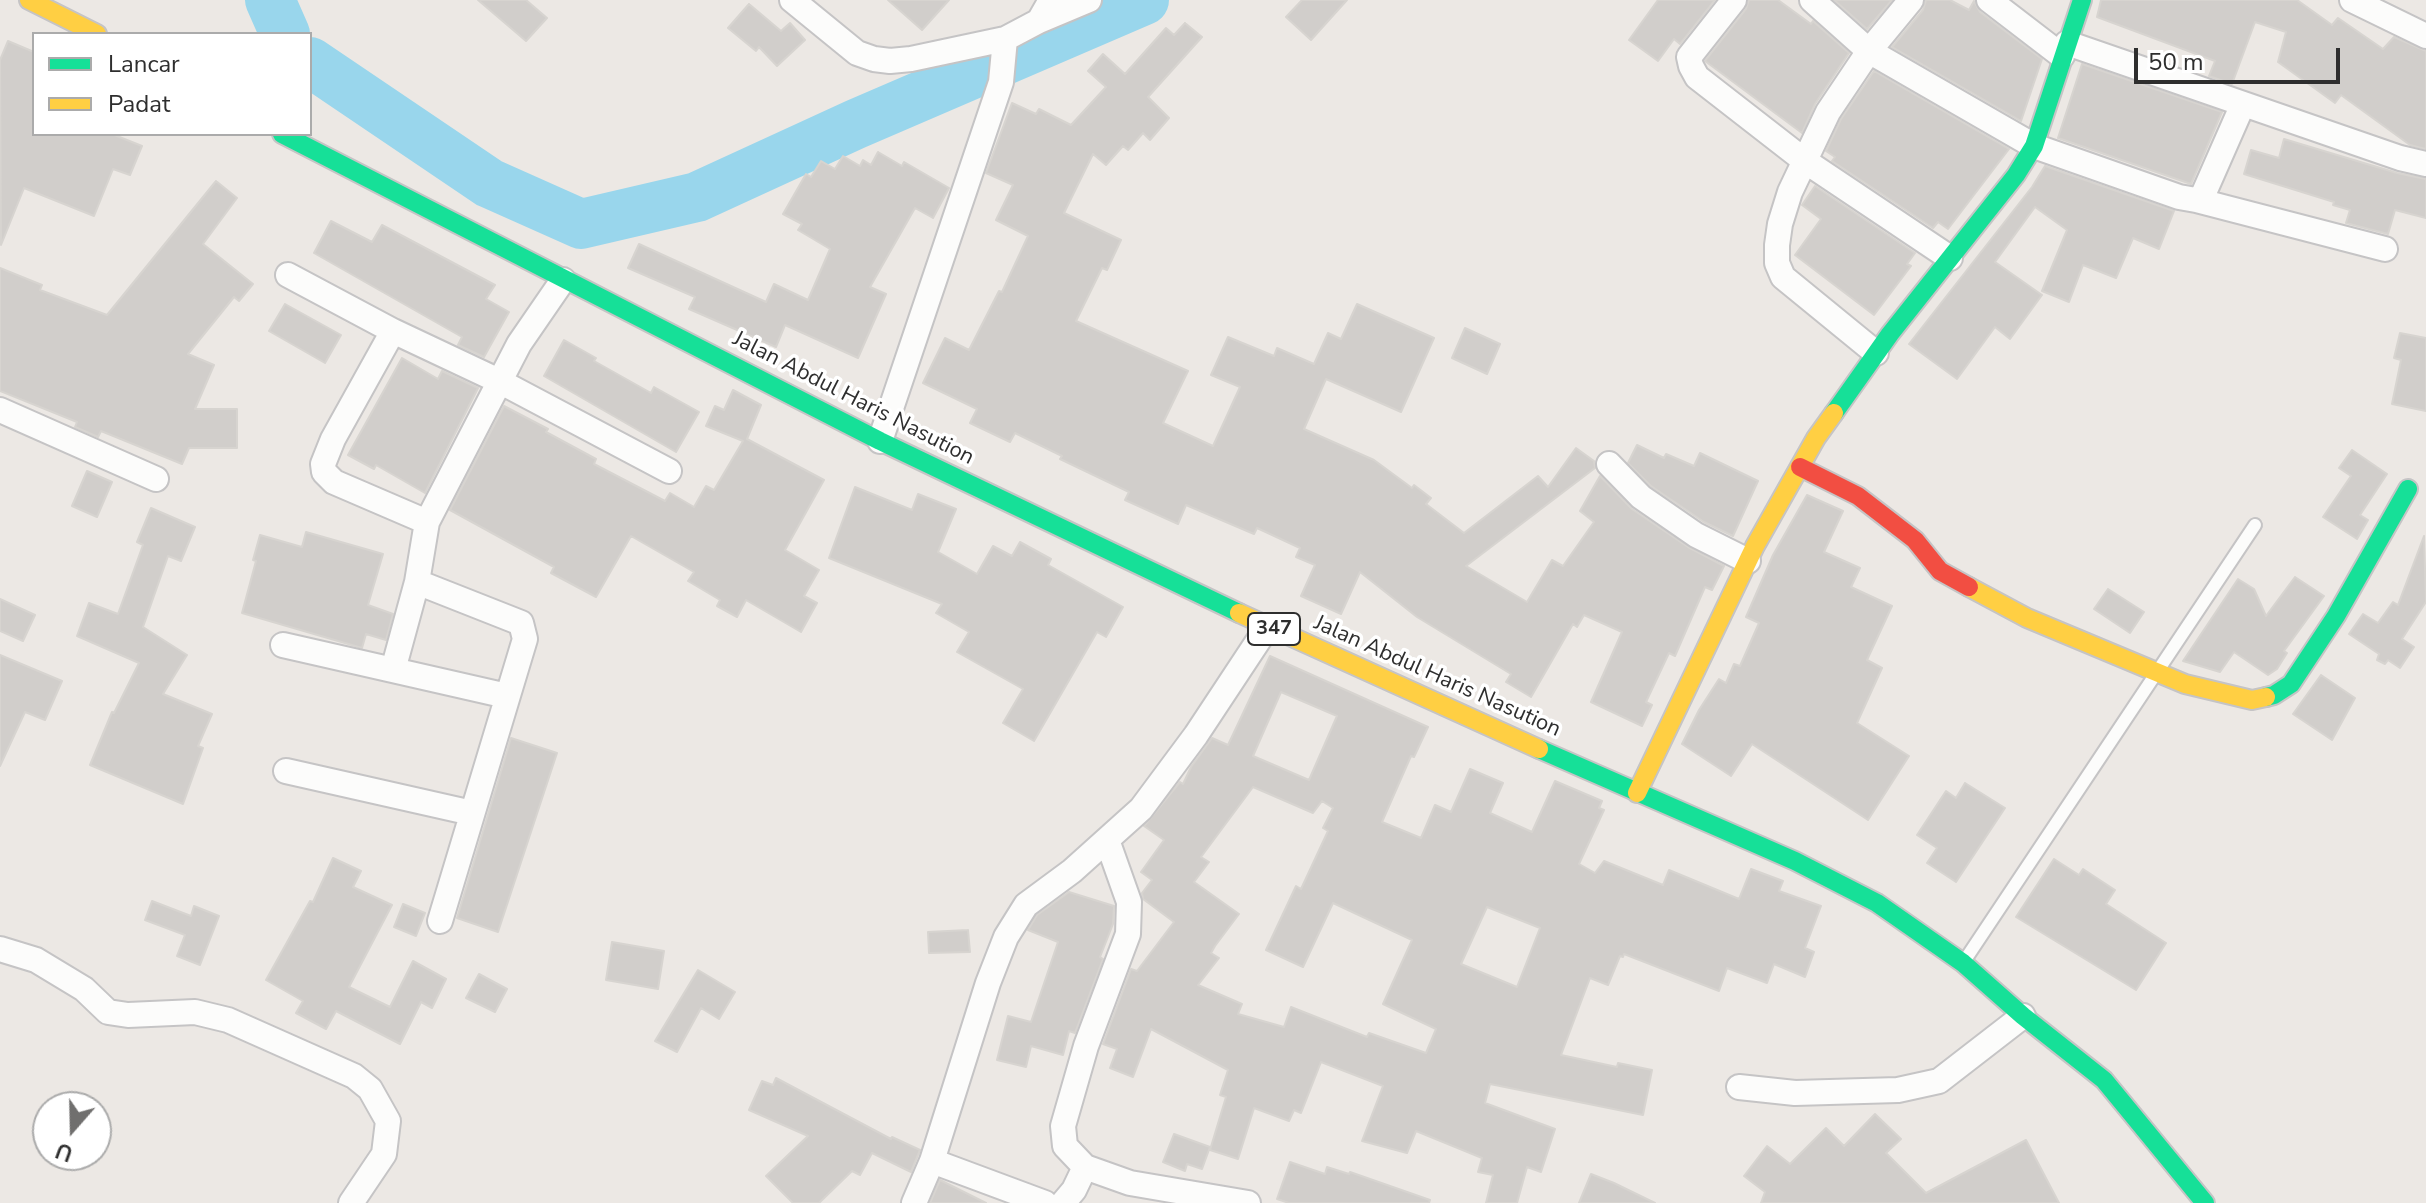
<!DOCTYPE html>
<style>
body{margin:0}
#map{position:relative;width:2426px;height:1203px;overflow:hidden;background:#ece8e4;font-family:"Nunito Sans",sans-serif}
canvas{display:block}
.legend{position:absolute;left:32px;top:32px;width:280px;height:104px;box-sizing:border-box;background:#fff;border:2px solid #ababab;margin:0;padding:10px 14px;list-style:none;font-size:24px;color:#2e2e2e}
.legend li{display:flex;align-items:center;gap:16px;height:40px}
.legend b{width:40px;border:2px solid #ababab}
.north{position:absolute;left:32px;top:1091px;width:80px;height:80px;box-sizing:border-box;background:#fff;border:2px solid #ababab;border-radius:50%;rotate:200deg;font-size:22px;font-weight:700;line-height:32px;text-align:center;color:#2e2e2e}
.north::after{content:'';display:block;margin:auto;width:28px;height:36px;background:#706f6e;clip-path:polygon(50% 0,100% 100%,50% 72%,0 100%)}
.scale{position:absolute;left:2134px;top:48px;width:206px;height:36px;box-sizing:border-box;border:4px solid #2e2e2e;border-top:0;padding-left:10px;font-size:24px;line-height:28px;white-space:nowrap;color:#2e2e2e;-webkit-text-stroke:6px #fff;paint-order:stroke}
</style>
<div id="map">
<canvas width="2426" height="1203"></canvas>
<ul class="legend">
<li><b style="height:10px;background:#16e098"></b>Lancar</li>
<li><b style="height:10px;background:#ffcf43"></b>Padat</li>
</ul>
<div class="north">U</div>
<div class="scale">50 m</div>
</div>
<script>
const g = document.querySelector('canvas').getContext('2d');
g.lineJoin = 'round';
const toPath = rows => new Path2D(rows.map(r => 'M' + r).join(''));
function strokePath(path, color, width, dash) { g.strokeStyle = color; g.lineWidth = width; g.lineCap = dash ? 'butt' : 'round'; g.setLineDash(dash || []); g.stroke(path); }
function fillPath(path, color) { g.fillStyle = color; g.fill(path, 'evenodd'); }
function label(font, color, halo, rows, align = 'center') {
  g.font = font + ' "Nunito Sans",sans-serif'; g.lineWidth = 7; g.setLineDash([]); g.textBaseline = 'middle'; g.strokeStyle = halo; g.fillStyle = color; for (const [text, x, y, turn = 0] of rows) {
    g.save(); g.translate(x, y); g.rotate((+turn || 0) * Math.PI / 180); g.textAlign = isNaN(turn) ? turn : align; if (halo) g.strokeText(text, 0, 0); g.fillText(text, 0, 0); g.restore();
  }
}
strokePath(toPath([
 [270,0,285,34],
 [310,62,489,183,581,224,697,197,856,124,1144,0]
]), '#99d6ec', 50);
const building = toPath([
 [478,0,526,0,547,18,526,41,478,0],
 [888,0,949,0,922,30,888,0],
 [1302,0,1347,0,1311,40,1286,17,1302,0],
 [1658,0,1715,0,1680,44,1674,39,1658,61,1629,40,1658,0],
 [1749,0,1778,0,1811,24,1813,21,1849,53,1815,104,1802,133,1705,61,1746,9,1749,0],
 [1834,0,1892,0,1867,29,1834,0],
 [1926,0,1950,0,1969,10,1974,1,1980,12,2042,59,2021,121,1892,47,1923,10,1926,0],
 [2101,0,2297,0,2332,25,2338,18,2383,49,2394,37,2426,51,2426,149,2410,145,2341,95,2335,103,2278,62,2286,32,2255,22,2232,84,2209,76,2215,61,2097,17,2101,0],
 [749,4,781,31,790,23,805,40,777,66,759,47,756,51,728,28,749,4],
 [1185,23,1202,37,1148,97,1169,118,1150,140,1143,133,1128,150,1123,146,1106,165,1093,154,1064,213,1121,240,1107,270,1102,268,1076,321,1188,371,1163,423,1213,446,1240,387,1211,375,1228,337,1274,356,1277,348,1314,364,1328,333,1341,339,1357,304,1434,338,1401,412,1326,379,1304,429,1374,460,1412,488,1414,485,1431,498,1426,504,1464,533,1538,476,1548,487,1576,448,1594,461,1595,468,1466,566,1527,602,1552,560,1563,566,1594,522,1580,511,1600,476,1632,509,1688,547,1724,566,1712,590,1705,587,1675,656,1669,653,1646,702,1652,705,1642,726,1591,702,1622,632,1584,615,1577,627,1573,624,1531,697,1506,682,1511,674,1417,617,1360,572,1341,614,1301,596,1315,565,1296,557,1300,548,1257,528,1254,534,1186,505,1178,524,1125,500,1129,492,1060,459,1062,456,1015,433,1010,442,970,423,977,409,923,383,945,338,969,350,999,291,1002,292,1028,236,996,220,1013,185,986,173,1012,103,1036,114,1039,109,1071,125,1106,87,1088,71,1103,54,1125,74,1166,28,1174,35,1185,23],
 [8,41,34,52,34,134,112,134,142,146,130,175,113,169,94,216,24,188,1,245,0,60,8,41],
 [2082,64,2222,112,2191,184,2058,138,2082,64],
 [1874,71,2009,149,1948,229,1938,222,1933,228,1832,161,1835,157,1826,151,1841,119,1874,71],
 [2284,139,2397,173,2426,179,2426,218,2395,210,2388,234,2346,223,2350,210,2333,205,2334,202,2244,174,2251,150,2279,158,2284,139],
 [878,152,902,166,904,162,949,188,933,218,915,208,870,287,886,294,858,358,785,325,776,347,689,309,695,297,628,268,639,244,766,302,774,284,808,300,830,249,798,230,802,224,783,214,806,174,811,177,821,161,835,169,843,156,860,166,863,160,871,165,878,152],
 [2045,166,2174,211,2159,249,2133,238,2116,278,2083,265,2069,302,2042,291,2067,230,2035,207,1995,262,2042,295,2010,339,1995,327,1957,379,1909,344,2032,187,2045,166],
 [216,181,237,198,203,244,253,284,239,301,234,297,188,354,214,365,195,409,237,409,237,448,189,448,182,464,101,431,98,437,75,427,77,422,0,391,0,268,42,285,40,290,107,315,216,181],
 [1815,186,1915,253,1907,264,1911,266,1874,315,1795,255,1821,219,1802,205,1815,186],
 [331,221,372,242,382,225,495,285,486,299,509,312,484,357,458,345,462,337,314,253,331,221],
 [285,304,341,335,325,363,269,331,285,304],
 [1465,328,1500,344,1487,374,1452,358,1465,328],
 [2400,333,2426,338,2426,411,2392,404,2401,360,2394,358,2400,333],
 [564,340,596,358,594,361,651,393,654,387,699,412,676,452,544,376,564,340],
 [402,358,438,379,442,371,478,388,425,493,376,465,374,469,348,455,402,358],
 [733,390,761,405,747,439,824,480,785,550,819,570,804,596,817,603,801,632,746,600,737,617,717,606,720,600,688,581,694,572,631,536,596,597,551,573,554,567,450,510,504,406,548,429,546,432,596,459,594,464,665,501,670,493,694,507,706,486,714,490,743,441,706,426,715,406,724,410,733,390],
 [1637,445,1664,458,1666,454,1694,466,1700,453,1758,481,1733,536,1704,522,1651,486,1628,463,1637,445],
 [2352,450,2387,474,2360,515,2368,520,2357,539,2323,517,2351,476,2339,468,2352,450],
 [87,471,112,482,97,517,72,506,87,471],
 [855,487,912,510,918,494,956,509,938,552,977,574,993,546,1012,556,1020,542,1051,559,1048,565,1123,607,1106,637,1097,632,1034,741,1003,723,1023,689,957,652,969,632,936,613,942,604,829,558,855,487],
 [1807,495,1843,511,1824,552,1860,568,1851,587,1892,606,1867,660,1882,668,1857,723,1909,756,1868,820,1752,744,1731,776,1682,744,1699,710,1719,679,1726,683,1734,664,1740,666,1759,623,1746,617,1773,555,1807,495],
 [151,508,195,527,181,561,168,556,143,627,187,655,163,694,212,714,198,746,203,748,183,804,90,765,112,712,114,713,139,663,77,636,89,603,118,614,143,545,137,542,151,508],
 [306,532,383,554,368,605,393,614,386,640,366,634,362,648,242,613,256,561,253,560,260,535,302,547,306,532],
 [2424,536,2426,602,2402,639,2414,647,2400,668,2388,660,2385,664,2377,660,2379,654,2349,634,2363,614,2378,623,2393,602,2398,605,2424,536],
 [2295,577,2324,596,2284,651,2287,653,2277,669,2268,675,2234,652,2220,672,2183,661,2238,579,2254,589,2266,616,2295,577],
 [2108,589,2144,612,2130,633,2094,609,2108,589],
 [0,599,35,615,23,641,0,631,0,599],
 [0,655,62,681,45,720,25,712,0,766,0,655],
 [1270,656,1428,727,1414,757,1411,756,1382,822,1421,838,1435,805,1451,812,1470,769,1503,783,1490,813,1532,832,1555,781,1602,801,1599,808,1604,810,1579,864,1595,873,1604,861,1663,885,1669,870,1739,899,1751,869,1783,881,1779,891,1821,906,1805,948,1814,952,1805,977,1774,964,1767,983,1727,968,1719,991,1624,954,1623,957,1620,956,1608,985,1590,978,1561,1055,1617,1067,1618,1063,1652,1070,1643,1115,1490,1084,1485,1103,1555,1129,1541,1172,1527,1167,1517,1203,1486,1203,1493,1175,1478,1172,1482,1158,1416,1131,1407,1153,1362,1141,1383,1086,1321,1062,1301,1113,1294,1110,1289,1121,1254,1108,1238,1159,1210,1150,1226,1097,1220,1095,1228,1070,1151,1029,1133,1077,1110,1068,1117,1049,1103,1044,1131,969,1137,971,1174,922,1143,899,1142,893,1152,880,1141,872,1164,840,1144,826,1180,782,1183,784,1191,767,1212,738,1228,745,1270,656],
 [1281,692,1337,716,1309,780,1253,756,1281,692],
 [1253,787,1313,813,1322,801,1333,808,1323,828,1328,831,1301,889,1296,886,1266,950,1303,967,1333,903,1412,940,1383,1004,1436,1029,1426,1053,1369,1033,1367,1037,1291,1007,1284,1027,1238,1014,1242,1004,1198,985,1219,958,1211,953,1215,946,1239,914,1194,882,1209,862,1201,857,1253,787],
 [1487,907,1540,928,1517,987,1461,964,1487,907],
 [2321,675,2355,698,2332,740,2293,714,2321,675],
 [511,738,557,753,498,932,457,918,511,738],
 [1965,783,2005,808,1956,882,1927,863,1937,848,1917,835,1946,791,1956,798,1965,783],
 [333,858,361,871,353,887,392,905,349,987,390,1007,413,961,446,979,432,1008,421,1002,400,1044,336,1011,326,1029,296,1013,303,1001,266,980,310,901,313,902,333,858],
 [2054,859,2079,875,2083,869,2115,890,2106,904,2166,943,2136,990,2016,917,2054,859],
 [1069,892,1114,906,1113,924,1100,957,1103,959,1075,1033,1069,1031,1063,1055,1031,1046,1026,1067,997,1060,1008,1016,1031,1022,1058,942,1028,930,1037,915,1069,892],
 [152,901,191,916,194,906,219,916,200,965,177,956,185,935,145,920,152,901],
 [403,904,425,913,416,936,394,927,403,904],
 [968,930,970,952,929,953,928,932,968,930],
 [612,942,664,951,658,989,606,980,612,942],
 [698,970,735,992,719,1019,701,1008,677,1052,655,1041,698,970],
 [479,974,507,989,495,1012,466,998,479,974],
 [776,1078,891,1139,892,1137,920,1150,911,1172,872,1153,860,1175,852,1171,819,1203,793,1203,766,1176,808,1136,749,1110,762,1081,773,1085,776,1078],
 [1875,1114,1901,1139,1886,1153,1926,1193,2026,1140,2059,1203,1761,1203,1765,1192,1744,1176,1767,1146,1790,1164,1826,1128,1844,1146,1875,1114],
 [1174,1134,1210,1147,1202,1169,1187,1164,1185,1171,1163,1162,1174,1134],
 [1290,1162,1325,1174,1327,1167,1349,1174,1350,1172,1430,1200,1429,1203,1289,1203,1277,1199,1290,1162],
 [1591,1174,1614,1183,1655,1203,1579,1203,1591,1174],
 [940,1180,986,1203,930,1203,940,1180]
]);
fillPath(building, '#d1cecb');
strokePath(building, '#d7d4d0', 2);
const lane = toPath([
 [1965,960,2255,525]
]);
const street = toPath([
 [792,0,857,53,874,59,890,61,911,59,1005,39],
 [1734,0,1689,57,1691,66,1697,77,1805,161,1950,258],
 [1812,0,1869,51,2034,146,2179,197,2196,200,2203,195,2243,104],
 [1989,0,2062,56],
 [2352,0,2426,36],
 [1039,21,1089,0],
 [2067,43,2400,158,2426,164],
 [2196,200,2385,249],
 [288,275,393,331,499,381,669,471],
 [393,331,333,439,323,464,324,472,334,482,427,522],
 [1876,353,1783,277,1777,263,1777,245,1780,224,1790,192,1828,112,1869,51,1911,0],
 [0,410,156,479],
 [880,441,1001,82,1005,39,1039,21,1051,0],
 [1609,464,1641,497,1696,535,1748,561],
 [283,645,507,696],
 [393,670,417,582],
 [286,771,472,813],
 [440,921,525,639,521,623,417,582,427,522,519,344,563,280],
 [0,949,36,960,84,989,108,1012,128,1015,195,1012,228,1020,354,1076,370,1089,388,1121,384,1154,351,1203],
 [1739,1087,1795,1093,1898,1090,1939,1081,2023,1016],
 [932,1161,1045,1203],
 [1085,1167,1065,1146,1063,1126,1086,1046,1128,934,1129,902,1107,840],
 [914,1203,932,1161,988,983,1006,937,1026,905,1072,871,1141,809,1196,735,1268,626],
 [1063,1203,1074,1190,1085,1167,1130,1183,1248,1203]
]);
const fast = toPath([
 [282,134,880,441,1239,613],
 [1834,413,1890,334,2016,175,2034,146,2082,0],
 [2266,697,2274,695,2291,684,2336,616,2408,489],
 [1539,749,1795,861,1877,903,1963,963,2023,1016,2104,1080,2205,1203]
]);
const slow = toPath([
 [29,0,97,34],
 [1969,587,2027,618,2185,684,2252,700,2266,697],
 [1239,613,1539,749],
 [1637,793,1755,546,1816,438,1834,413]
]);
const jam = toPath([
 [1800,467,1858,496,1915,540,1940,571,1969,587]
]);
strokePath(lane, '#c5c4c5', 16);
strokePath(street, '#c5c4c5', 28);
strokePath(fast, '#c5c4c5', 22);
strokePath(slow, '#c5c4c5', 22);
strokePath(jam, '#c5c4c5', 22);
strokePath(lane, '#fcfcfb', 12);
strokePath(street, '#fcfcfb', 24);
strokePath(fast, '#16e098', 18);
strokePath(slow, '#ffcf43', 18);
strokePath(jam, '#f24e42', 18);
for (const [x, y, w] of [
 [1274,629,52]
]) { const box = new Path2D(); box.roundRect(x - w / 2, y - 16, w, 32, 6); g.fillStyle = '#fff'; g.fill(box); strokePath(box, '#2e2e2e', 2); }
label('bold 20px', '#2e2e2e', null, [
 ["347",1274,629]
]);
label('22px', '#2e2e2e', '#fff', [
 ["Jalan Abdul Haris Nasution",853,399,27],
 ["Jalan Abdul Haris Nasution",1437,677,24]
]);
</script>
